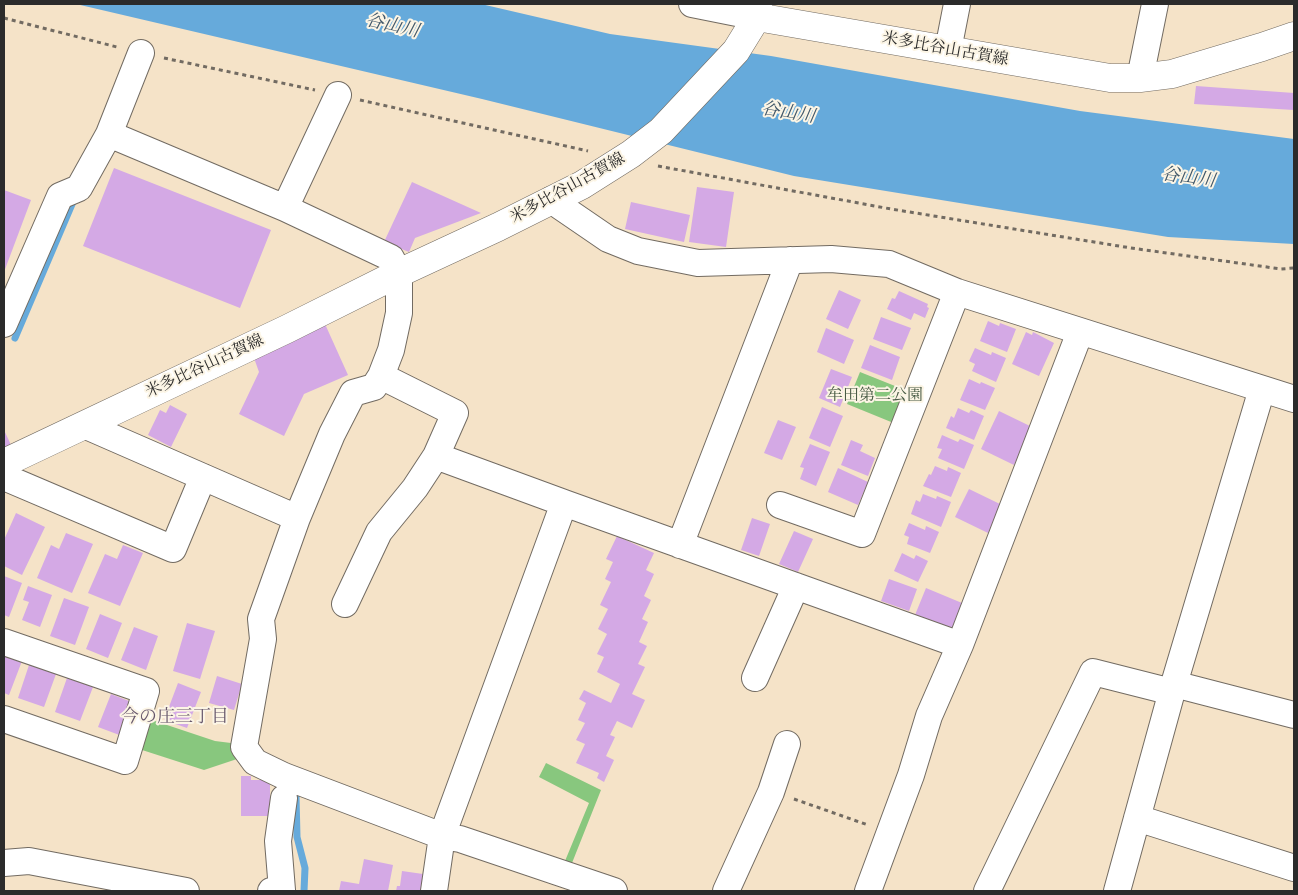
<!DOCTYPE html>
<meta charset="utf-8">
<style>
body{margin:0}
#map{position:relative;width:1298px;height:895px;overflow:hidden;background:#f5e3c8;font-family:"IM FELL Double Pica",serif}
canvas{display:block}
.frame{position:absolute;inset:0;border:5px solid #2b2b2b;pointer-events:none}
</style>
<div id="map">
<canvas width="1298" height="895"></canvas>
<div class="frame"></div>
</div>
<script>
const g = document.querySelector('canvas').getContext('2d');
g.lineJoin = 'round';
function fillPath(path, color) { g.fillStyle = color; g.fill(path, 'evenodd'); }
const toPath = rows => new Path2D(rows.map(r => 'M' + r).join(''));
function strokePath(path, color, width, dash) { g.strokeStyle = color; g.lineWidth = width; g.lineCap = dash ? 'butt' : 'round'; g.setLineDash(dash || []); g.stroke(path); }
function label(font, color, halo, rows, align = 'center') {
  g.font = font + ' "IM FELL Double Pica","Noto Serif JP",serif'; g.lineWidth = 4; g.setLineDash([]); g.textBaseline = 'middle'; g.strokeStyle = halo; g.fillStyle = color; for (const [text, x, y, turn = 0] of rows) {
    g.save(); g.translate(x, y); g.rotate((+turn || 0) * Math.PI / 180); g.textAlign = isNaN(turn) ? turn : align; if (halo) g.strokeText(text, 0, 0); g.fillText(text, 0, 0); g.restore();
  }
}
fillPath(toPath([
 [860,372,910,392,896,424,847,404],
 [149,719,215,741,239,744,237,759,204,770,139,749],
 [546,763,601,790,572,863,565,861,589,803,539,777]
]), '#88c77e');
fillPath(toPath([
 [76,4,481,4,610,34,771,56,1080,111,1294,139,1294,244,1168,237,794,176,482,99]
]), '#66aadb');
strokePath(toPath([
 [15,338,73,202],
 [296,796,297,837,305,868,304,891]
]), '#66aadb', 7);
fillPath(toPath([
 [1196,86,1294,93,1294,110,1194,104],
 [114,168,271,230,240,308,83,246],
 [412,182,481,213,415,238,409,252,384,242],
 [697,187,734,192,726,247,689,242],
 [4,190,31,200,4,272],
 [631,202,690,215,684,242,625,229],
 [839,290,861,300,848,329,826,319],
 [899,291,928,304,927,307,929,308,925,318,914,313,911,320,887,309,892,298,895,299],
 [881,317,911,328,902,350,873,339],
 [988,321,999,326,1000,323,1016,329,1007,352,980,341],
 [325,324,348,375,304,394,284,436,239,414,259,372,254,358],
 [826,328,854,340,844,364,817,352],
 [1026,332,1032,335,1033,332,1054,343,1039,376,1012,364],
 [870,345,900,357,892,380,861,368],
 [975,348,991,355,992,352,1006,358,996,382,972,371,975,364,969,361],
 [831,369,852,377,840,407,819,398],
 [969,379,980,384,981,382,995,388,985,410,960,400],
 [170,405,187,414,171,447,148,435,160,410,166,413],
 [822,407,843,416,830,447,809,438],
 [958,408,969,413,971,410,984,416,974,440,946,428,951,416,954,418],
 [999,411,1032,427,1014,465,981,449],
 [778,420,796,427,782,460,764,453],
 [4,430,11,445,4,449],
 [942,435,958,442,960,439,974,445,964,469,938,458,942,449,937,448],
 [851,440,863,445,860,451,875,458,868,476,841,465],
 [810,444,830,452,816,486,800,479,804,468,800,467],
 [935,466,947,471,948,467,961,473,951,497,923,486,929,474,931,475],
 [838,468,868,482,858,505,828,492],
 [969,489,1002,505,988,533,955,517],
 [923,494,936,499,937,496,951,502,941,527,911,514,916,500,920,502],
 [16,513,45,527,22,575,4,566,4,540],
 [752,518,770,524,759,556,741,550],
 [909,523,925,530,926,526,939,532,930,553,907,544,909,537,904,535],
 [794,531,813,539,798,572,779,564],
 [66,533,93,544,72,593,37,578,51,545,59,549],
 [617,536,654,553,646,570,654,574,644,596,651,600,642,619,648,622,639,642,647,646,638,664,645,667,632,694,645,700,632,728,617,721,610,735,615,737,606,756,614,760,604,782,597,778,599,773,576,763,585,744,576,740,585,723,578,720,586,703,579,699,584,690,611,703,620,684,597,672,604,657,597,654,607,634,598,629,608,609,600,605,611,582,605,579,613,562,606,559],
 [123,545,143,553,120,606,88,593,105,554,117,559],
 [902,553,914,559,916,555,928,561,918,582,894,571],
 [4,576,22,583,9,617,4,615],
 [889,579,917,589,909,611,881,601],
 [28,586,52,595,40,627,22,620,29,602,23,600],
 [926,588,962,603,952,629,915,615],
 [64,598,89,607,75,645,50,636],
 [100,614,122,623,108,658,86,649],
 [187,623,215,631,200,679,173,671],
 [134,627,158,636,146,670,121,660],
 [4,654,22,661,9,695,4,693],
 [29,665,56,674,44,707,18,698],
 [217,676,242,684,234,710,209,703],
 [67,678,93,687,80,721,55,712],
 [178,683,201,692,187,728,164,720],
 [111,694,134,703,122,736,98,727],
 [241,776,251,776,251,780,270,780,270,816,241,816],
 [364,859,393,865,388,891,339,891,341,881,359,884],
 [402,871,423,874,421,891,396,891,397,886,400,886]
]), '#d4a9e5');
const minor = toPath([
 [692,4,757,17,759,4],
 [948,50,957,4],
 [1140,78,1155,4],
 [109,134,141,53],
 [551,200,608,239,638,251,698,263,831,259,889,264,957,292,1294,399],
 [285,208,338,95],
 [4,324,60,196,79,188,109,134,285,208,391,258,399,273,399,313,391,350,381,376,374,387,353,393,332,434,297,518,261,619,263,639,244,747,255,762,284,776,442,836,460,839,614,891],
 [381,376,455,413,436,456,564,503,442,836,434,891],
 [84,425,297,518],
 [4,477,173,549,203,477],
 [564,503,960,645],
 [780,505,862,534,957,292],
 [680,545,790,260],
 [345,604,379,532,415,488,436,456],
 [4,642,146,691,125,761,4,719],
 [755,678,796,586],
 [1174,684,1294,715],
 [1137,818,1294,868],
 [4,863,29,861,186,891],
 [271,891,282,890,278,841,284,798],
 [726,891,771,792,787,744],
 [868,891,911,775,929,716,960,645,1080,332],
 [987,891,1093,672,1172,692],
 [1117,891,1174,684,1262,389]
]);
const major = toPath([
 [4,463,287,329,399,273,498,227,582,185,631,154,661,131,736,51,757,17,1110,78,1140,78,1172,74,1262,47,1294,36]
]);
strokePath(minor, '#726b62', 28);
strokePath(major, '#726b62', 29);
strokePath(toPath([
 [4,18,117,47],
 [164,58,315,90],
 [360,100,588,151],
 [658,166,891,209,1131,248,1281,269,1294,268],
 [794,799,868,825]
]), '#726b62', 3, [4, 4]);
strokePath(minor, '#fff', 26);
strokePath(major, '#fff', 28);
label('16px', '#2b2b2b', '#fcf5e5', [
 ["米多比谷山古賀線",945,50,10],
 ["米多比谷山古賀線",568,189,-29],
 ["米多比谷山古賀線",205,367,-25]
]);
label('16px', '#475a44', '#fcf5e5', [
 ["牟田第二公園",875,397]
]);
label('italic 18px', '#405769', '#fcf5e5', [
 ["谷山川",392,27,13],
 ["谷山川",788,114,9],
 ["谷山川",1188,179,8]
]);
label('18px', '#66576c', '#fcf5e5', [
 ["今の庄三丁目",175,718]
]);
</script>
